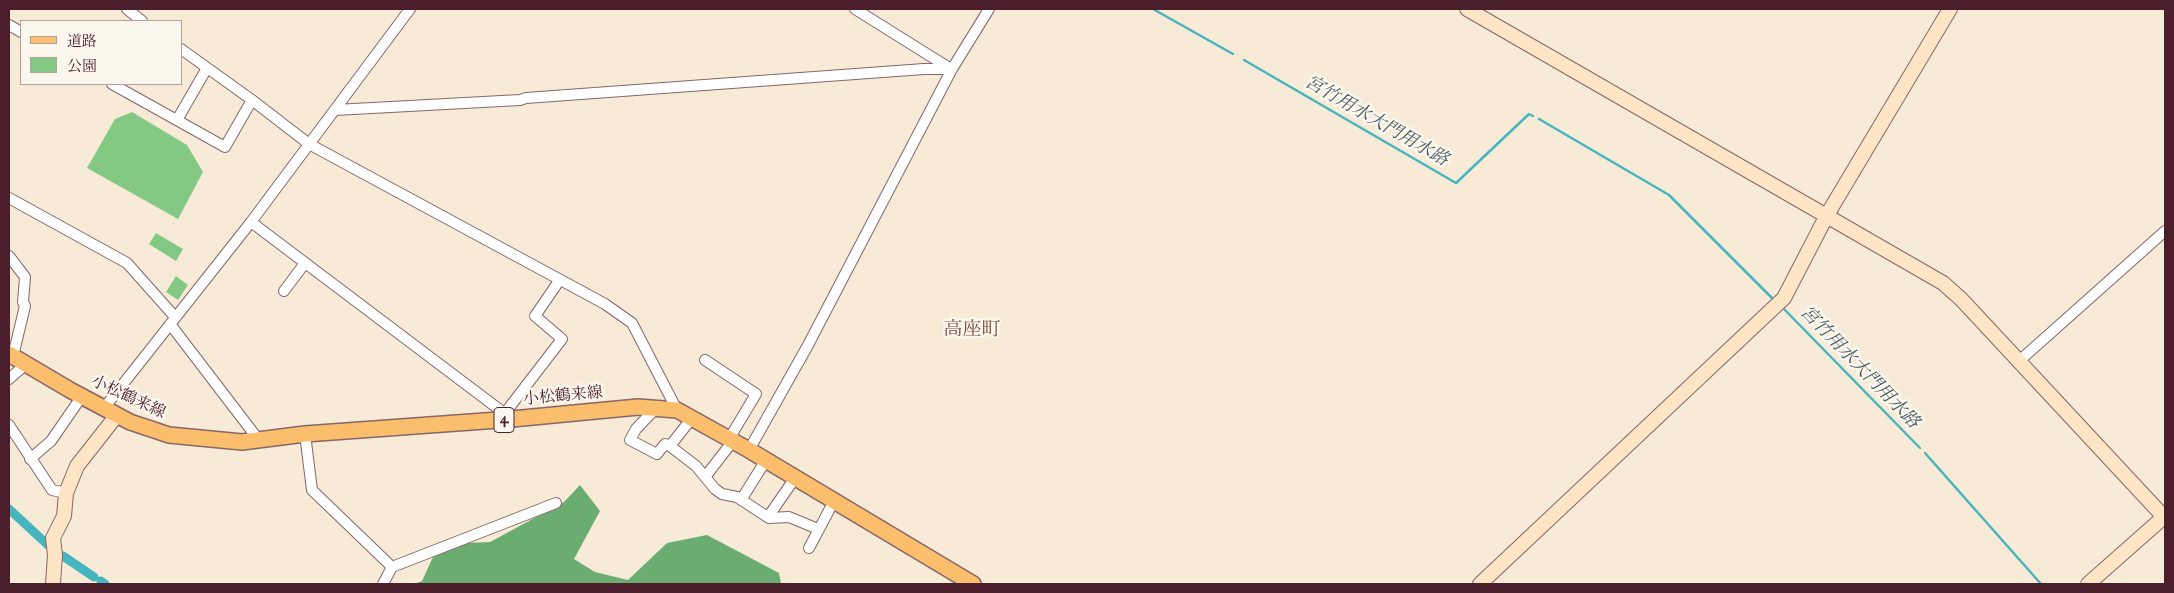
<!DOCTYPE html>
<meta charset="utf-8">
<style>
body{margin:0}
#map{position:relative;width:2174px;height:593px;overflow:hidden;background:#f7ebd8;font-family:"IM FELL Double Pica","Noto Serif JP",serif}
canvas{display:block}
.frame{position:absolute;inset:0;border:10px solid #4a1f2b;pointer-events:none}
.legend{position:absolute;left:20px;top:20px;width:162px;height:65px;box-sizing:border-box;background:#fbf7ec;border:1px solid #b4a19f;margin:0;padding:6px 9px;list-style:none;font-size:15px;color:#4a1f2b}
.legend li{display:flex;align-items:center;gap:10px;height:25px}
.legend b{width:25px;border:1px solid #b4a19f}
</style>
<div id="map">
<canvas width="2174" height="593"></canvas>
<div class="frame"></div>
<ul class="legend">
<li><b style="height:6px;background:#fabe6d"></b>道路</li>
<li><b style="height:14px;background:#84c983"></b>公園</li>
</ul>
</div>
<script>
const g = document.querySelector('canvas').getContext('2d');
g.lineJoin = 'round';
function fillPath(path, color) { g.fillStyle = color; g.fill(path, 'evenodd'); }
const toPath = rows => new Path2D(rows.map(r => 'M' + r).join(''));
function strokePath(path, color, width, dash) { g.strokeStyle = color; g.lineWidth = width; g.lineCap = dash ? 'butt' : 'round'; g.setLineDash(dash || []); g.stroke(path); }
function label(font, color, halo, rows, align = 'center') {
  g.font = font + ' "IM FELL Double Pica","Noto Serif JP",serif'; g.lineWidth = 5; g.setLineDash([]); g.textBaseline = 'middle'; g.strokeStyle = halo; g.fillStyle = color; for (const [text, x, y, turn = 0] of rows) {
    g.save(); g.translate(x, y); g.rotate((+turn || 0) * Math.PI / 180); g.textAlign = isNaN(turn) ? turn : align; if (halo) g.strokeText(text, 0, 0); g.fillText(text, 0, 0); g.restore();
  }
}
fillPath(toPath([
 [132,112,187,145,203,172,178,219,87,168,115,119],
 [156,233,183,249,176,261,149,244],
 [176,276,188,285,178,300,166,292]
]), '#84c983');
fillPath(toPath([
 [580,485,600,511,574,559,595,572,628,580,667,543,707,535,779,573,781,584,414,584,422,581,439,544,490,542,564,502]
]), '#6bad71');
strokePath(toPath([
 [1153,9,1233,54],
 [1244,60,1456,183,1529,114,1533,116],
 [1539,119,1669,195,1775,301],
 [1782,307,1920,448],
 [1925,453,2041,584]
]), '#46b5bf', 2.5);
strokePath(toPath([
 [9,509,49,546],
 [63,556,94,577],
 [101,581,105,584]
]), '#46b5bf', 9);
const street = toPath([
 [127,9,142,21],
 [855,9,951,69],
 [9,25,21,32],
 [181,49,252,100,309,144,605,304,632,323,677,410],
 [112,84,225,147,252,100],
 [335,110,520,100,526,98,924,69,952,69],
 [177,120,207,68],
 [9,198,127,263,175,317],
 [251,222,512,419],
 [9,256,25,277,23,302,25,306,13,356],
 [284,291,305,263],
 [170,324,258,439],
 [705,360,756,394,729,439],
 [2018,362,2165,231],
 [9,379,26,364],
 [657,407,636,429,630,440,657,454,665,444,670,446,696,466,715,489,722,494,737,497,769,518,789,517,818,529],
 [104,408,251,222,410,9],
 [505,413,562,339,535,316,559,281],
 [9,425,52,490,66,493],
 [305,434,312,490,392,567],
 [670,446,692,418],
 [749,450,807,347,952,69,989,9],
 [30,459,51,441,82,396],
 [705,477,733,441],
 [741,500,766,460],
 [768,517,795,478],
 [809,548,834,501],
 [383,584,392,567,556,503]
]);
const secondary = toPath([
 [1467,9,1943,283,1961,299,2164,517],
 [53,584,55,555,53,538,64,516,66,493,77,466,117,415],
 [1480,584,1784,298,1827,215,1950,9],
 [2088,584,2165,516]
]);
const primary = toPath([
 [9,354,70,390,130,422,169,435,242,442,305,434,512,419,638,407,677,410,749,450,973,584]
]);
strokePath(street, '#876668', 12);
strokePath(secondary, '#876668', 16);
strokePath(primary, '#876668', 18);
strokePath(street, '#fff', 10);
strokePath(secondary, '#fde5c5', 14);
strokePath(primary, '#fabe6d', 15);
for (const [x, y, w] of [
 [504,420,20]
]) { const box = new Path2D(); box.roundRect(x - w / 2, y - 12.5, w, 25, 4); g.fillStyle = '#fbf7ec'; g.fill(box); strokePath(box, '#4a1f2b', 1); }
label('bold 15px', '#4a1f2b', null, [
 ["4",504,420]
]);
label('16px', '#4a1f2b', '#fbf7ec', [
 ["小松鶴来線",563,397,-5],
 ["小松鶴来線",128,398,25]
]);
label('italic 18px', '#485b66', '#fbf7ec', [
 ["宮竹用水大門用水路",1376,122,30],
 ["宮竹用水大門用水路",1859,368,46]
]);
label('19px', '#814e43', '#fbf7ec', [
 ["高座町",972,331]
]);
</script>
